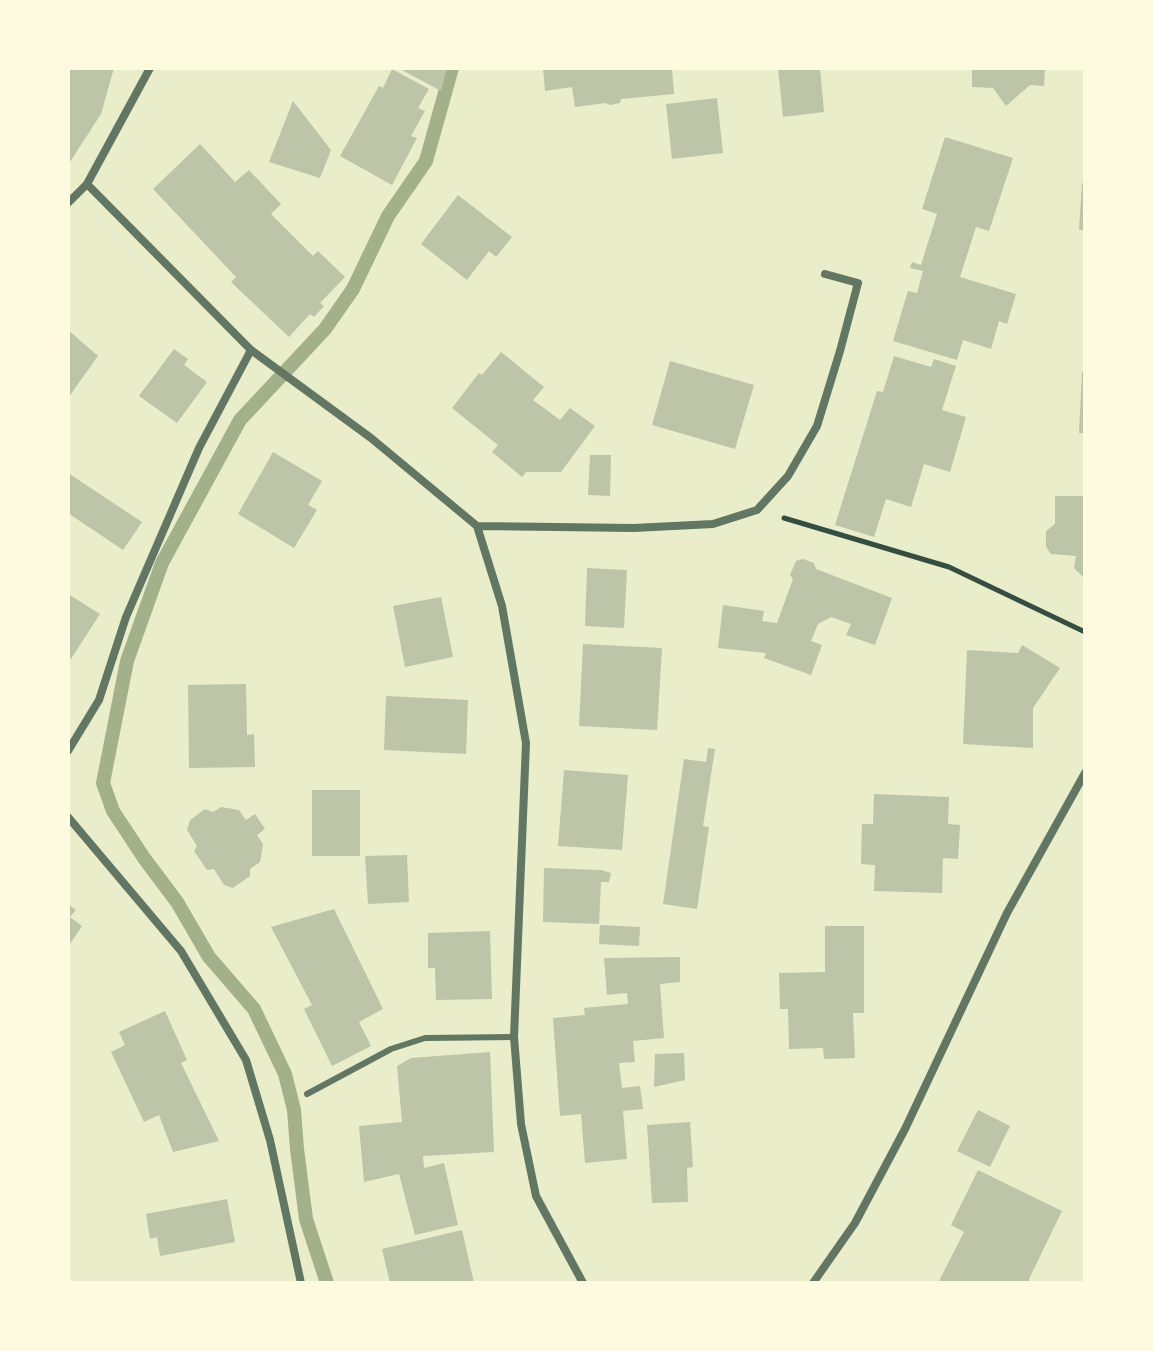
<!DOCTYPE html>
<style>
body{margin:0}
#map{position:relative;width:1153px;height:1351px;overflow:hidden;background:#e9edc9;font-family:Merriweather,serif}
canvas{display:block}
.frame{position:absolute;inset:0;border:70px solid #fefae0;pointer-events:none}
</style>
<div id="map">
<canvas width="1153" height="1351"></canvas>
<div class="frame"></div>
</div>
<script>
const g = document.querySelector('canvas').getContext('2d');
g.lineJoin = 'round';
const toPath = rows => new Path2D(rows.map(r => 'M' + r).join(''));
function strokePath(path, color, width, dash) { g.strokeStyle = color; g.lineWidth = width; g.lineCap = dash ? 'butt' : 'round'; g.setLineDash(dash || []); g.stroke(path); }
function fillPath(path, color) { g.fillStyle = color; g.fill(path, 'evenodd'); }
strokePath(toPath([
 [327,1283,306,1219,297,1149,294,1110,285,1074,254,1009,209,957,177,902,144,858,113,811,103,783,127,661,162,563,240,420,325,329,353,289,388,216,426,161,452,68]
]), '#a3b18a', 14);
fillPath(toPath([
 [68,68,114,68,101,114,68,165],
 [398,68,447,68,441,91],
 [543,68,672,68,674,94,621,99,620,103,610,105,606,103,575,107,572,87,545,91],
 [778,68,820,68,824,112,783,117],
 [972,68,1045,68,1044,86,1030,85,1006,106,993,88,972,87],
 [392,69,429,89,418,108,425,111,411,136,417,138,392,185,340,156,379,86,383,88],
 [717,98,723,153,672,159,666,104],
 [293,101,331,150,320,178,269,162],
 [945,137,1013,158,989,231,976,227,960,277,1016,294,1007,324,999,321,991,349,963,340,957,360,893,341,908,291,917,293,923,271,910,268,912,262,921,265,937,214,922,209],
 [200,144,235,182,249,170,281,204,271,214,313,256,318,251,345,277,320,303,324,306,314,317,310,314,289,337,231,282,236,277,153,189],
 [1082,183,1085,183,1085,230,1079,230],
 [458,195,512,237,496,257,489,251,467,280,421,244],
 [68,330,98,356,68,398],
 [174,349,188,359,184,365,207,382,177,423,139,396],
 [501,352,544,387,533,400,560,420,570,408,595,426,561,472,526,472,522,477,492,452,498,445,452,408,479,373,482,375],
 [894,356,931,367,934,359,956,366,942,410,966,417,950,472,924,464,911,507,886,499,874,537,835,525,877,391,883,392],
 [670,361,754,385,735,449,652,425],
 [1082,372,1085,372,1085,433,1079,433],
 [273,452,322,481,308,505,317,510,294,548,238,514],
 [590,455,611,455,610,496,588,495],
 [68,473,142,522,123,550,68,513],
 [1055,496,1082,496,1085,498,1085,577,1082,576,1074,568,1076,556,1051,554,1046,547,1046,531,1055,524],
 [803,559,814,563,816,569,892,598,875,645,846,635,851,624,831,617,818,624,811,641,822,645,811,675,764,658,766,653,718,648,723,605,764,611,762,621,777,623,793,579,790,575,796,561],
 [587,568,627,570,624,628,585,626],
 [68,594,100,614,71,659,68,657],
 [441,597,453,657,405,667,393,606],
 [583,644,662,648,657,730,579,726],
 [1022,645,1060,668,1033,708,1033,748,963,744,967,650,1018,653],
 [246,684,247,735,254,734,255,767,189,768,188,685],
 [386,696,468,700,466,754,384,750],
 [708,748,715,749,703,826,709,827,697,909,663,904,684,759,706,762],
 [564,770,628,775,622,850,558,846],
 [312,790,360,790,360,856,312,856],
 [874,794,949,797,948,824,960,825,958,859,943,858,942,893,874,891,875,865,861,864,862,824,873,824],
 [221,807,239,810,246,820,255,814,265,829,257,835,263,844,260,862,250,869,250,876,233,888,224,885,214,869,207,870,194,851,197,846,187,830,190,820,205,809,213,812],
 [407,855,409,902,368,904,365,856],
 [544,868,601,870,611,873,609,882,601,882,599,924,543,922],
 [68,904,76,910,70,917,82,926,68,947],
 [334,909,383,1009,359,1022,371,1046,332,1066,304,1009,312,1005,271,927],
 [600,925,640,927,639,946,599,944],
 [825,926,864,926,864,1013,853,1013,855,1058,824,1059,823,1048,789,1049,788,1009,780,1009,779,973,825,972],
 [490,931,492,999,436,1000,435,968,428,968,428,933],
 [680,957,680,982,660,984,664,1038,633,1041,635,1062,619,1063,622,1088,640,1086,643,1109,623,1111,627,1159,585,1163,581,1114,560,1116,553,1018,585,1015,584,1008,628,1004,627,993,607,995,604,958],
 [165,1011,187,1060,181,1063,219,1141,173,1152,159,1115,144,1122,111,1052,125,1045,119,1032],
 [490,1052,494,1152,423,1156,424,1168,444,1163,458,1225,415,1235,399,1174,364,1182,359,1126,402,1122,397,1066,411,1058],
 [684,1053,685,1080,654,1087,655,1054],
 [978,1110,1010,1126,990,1167,957,1151],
 [690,1122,693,1167,687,1168,688,1202,652,1203,647,1125],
 [978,1170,1062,1211,1029,1279,1030,1283,938,1283,964,1232,951,1225],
 [227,1199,235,1242,160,1256,157,1237,150,1239,146,1214],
 [462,1230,474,1283,390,1283,382,1249]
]), '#bcc5a7');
strokePath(toPath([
 [784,518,949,567,1085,632]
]), '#344e41', 5);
strokePath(toPath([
 [307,1094,391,1049,425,1038,514,1037]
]), '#617663', 6);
strokePath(toPath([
 [87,184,251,350,371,438,477,526,502,606,526,743,514,1037,521,1124,536,1196,583,1283],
 [68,203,87,184,150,68],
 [477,526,634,528,713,524,757,510,788,476,817,426,840,351,858,283,825,274],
 [68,751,99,700,126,617,199,448,251,350],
 [68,817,181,951,246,1060,270,1140,301,1283],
 [813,1283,855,1223,905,1129,1007,913,1085,773]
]), '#617663', 8);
</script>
